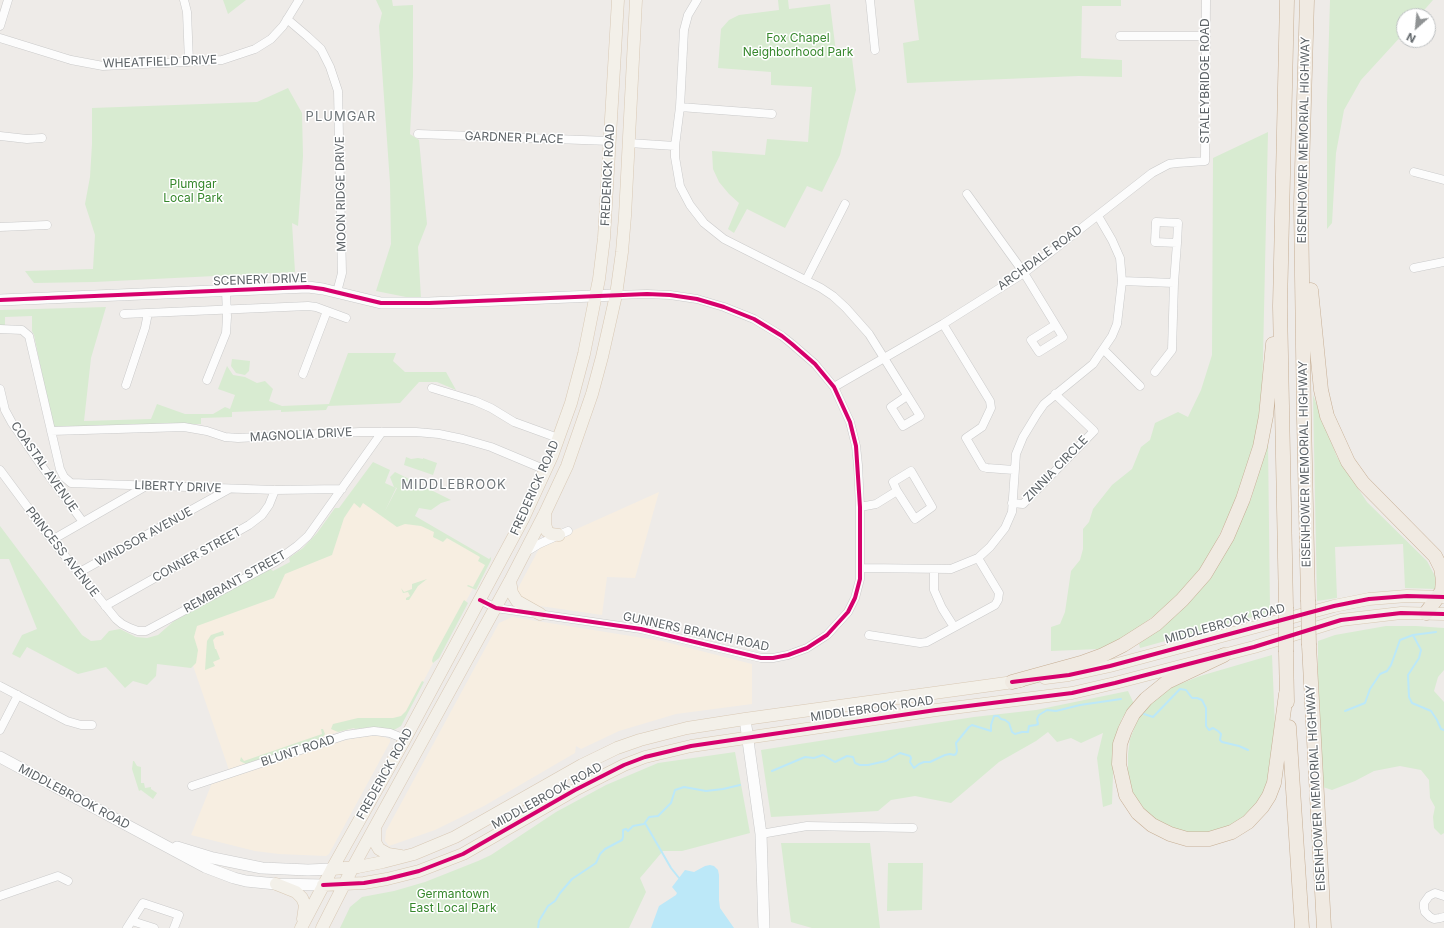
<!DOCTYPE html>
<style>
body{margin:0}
#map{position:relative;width:1444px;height:928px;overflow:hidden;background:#eeebe8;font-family:Inter,sans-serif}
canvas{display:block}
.north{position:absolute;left:1396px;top:8px;width:40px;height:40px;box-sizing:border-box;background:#fff;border:1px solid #bec1c2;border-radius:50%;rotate:207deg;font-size:11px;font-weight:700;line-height:16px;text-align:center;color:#5d6367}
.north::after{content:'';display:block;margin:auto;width:14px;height:18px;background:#909394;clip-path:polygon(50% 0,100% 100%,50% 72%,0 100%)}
</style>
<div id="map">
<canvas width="1444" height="928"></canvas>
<div class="north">N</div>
</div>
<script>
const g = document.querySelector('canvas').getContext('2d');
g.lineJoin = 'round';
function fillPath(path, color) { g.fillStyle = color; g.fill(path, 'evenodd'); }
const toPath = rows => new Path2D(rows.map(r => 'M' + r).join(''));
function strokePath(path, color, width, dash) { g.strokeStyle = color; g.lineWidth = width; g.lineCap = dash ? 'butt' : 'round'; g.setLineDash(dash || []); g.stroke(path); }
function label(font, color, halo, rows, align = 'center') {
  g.font = font + ' Inter,sans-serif'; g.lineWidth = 3; g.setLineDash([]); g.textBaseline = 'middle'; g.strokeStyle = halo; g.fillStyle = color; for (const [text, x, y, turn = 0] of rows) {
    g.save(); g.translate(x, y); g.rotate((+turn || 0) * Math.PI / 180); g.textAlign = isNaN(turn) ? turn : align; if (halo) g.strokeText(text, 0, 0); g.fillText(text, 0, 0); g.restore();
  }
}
fillPath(toPath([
 [659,492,635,578,607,577,602,615,526,604,517,590,541,545],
 [354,497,394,524,409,518,488,560,400,725,354,728,338,732,229,770,179,625,317,553],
 [512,617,662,641,752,664,752,704,676,714,619,731,581,749,576,746,575,753,484,806,435,830,389,846,385,841,386,831,499,623],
 [364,736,381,736,390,739,390,742,329,854,326,856,279,854,255,851,191,835,212,783,342,741]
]), '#f7eee1');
fillPath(toPath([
 [223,0,246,0,228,14],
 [376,0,392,0,393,6,413,5,413,76,410,134,419,140,427,224,418,247,421,298,406,297,376,291,391,244,390,183,379,26,382,13],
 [778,0,788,0,789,9,830,4,836,52,851,50,856,90,840,155,822,192,807,186,785,228,747,209,734,233,728,229,739,203,729,194,719,182,713,169,712,151,765,155,767,139,808,142,812,87,771,85,771,72,718,68,721,29,729,20,739,15,779,10],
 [914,0,1121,0,1121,6,1082,6,1081,58,1122,60,1122,77,1079,76,907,83,903,43,919,40],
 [1330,0,1433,0,1419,16,1404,16,1404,33,1361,80,1344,110,1336,153,1332,223,1327,229,1327,102],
 [288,88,302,113,303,156,298,226,292,223,295,272,94,282,34,283,25,271,93,269,95,235,85,204,90,177,92,144,92,108,257,102],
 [1268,132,1262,401,1253,451,1235,502,1212,550,1200,569,1173,601,1147,621,1118,642,1099,649,1051,651,1051,627,1060,624,1065,612,1071,571,1080,560,1083,549,1083,529,1089,522,1093,509,1112,485,1132,469,1141,447,1150,440,1155,423,1178,412,1188,417,1201,390,1212,355,1213,158],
 [106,307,91,358,84,421,151,419,157,404,185,414,213,414,225,407,230,409,235,395,218,389,227,366,233,375,245,377,257,383,265,381,273,389,269,401,282,406,329,404,348,353,396,353,393,361,405,372,446,372,456,390,437,382,419,382,400,403,328,406,326,410,281,412,281,410,232,412,232,417,201,418,201,424,53,428,34,335,32,331,32,316,5,317,5,326,0,326,0,310],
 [232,359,250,361,249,371,245,375,236,373,231,366],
 [1313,395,1337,457,1367,502,1427,561,1435,576,1436,589,1405,588,1403,544,1335,547,1337,598,1317,601],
 [1268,441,1270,612,1140,648,1139,644,1180,612,1219,563,1251,499],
 [406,457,411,459,418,458,423,459,423,458,437,463,433,475,404,465],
 [373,462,390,470,385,483,396,488,385,511,374,506,385,511,397,488,394,487,390,477,395,472,451,500,441,503,431,510,419,508,415,516,489,559,491,557,491,560,476,590,467,586,468,585,473,587,485,565,478,561,480,557,447,538,443,542,433,537,434,532,421,526,405,524,397,527,363,503,360,508,354,503,344,518,332,555,285,574,274,598,197,626,194,637,198,650,196,663,191,668,157,664,156,676,147,685,133,681,125,688,106,667,78,674,27,647,20,658,12,654,22,635,37,629,9,559,0,559,0,526,82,635,91,641,101,640,109,631,120,629,136,637,147,638,158,635,174,621,270,568,273,571,290,562,289,558,303,548,317,533,335,508,339,508],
 [427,579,418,586,409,600,406,600,406,598,410,596,408,592,403,593,401,588,404,592,412,589,412,584],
 [464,600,468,603,439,658,433,663,432,661,433,657],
 [1386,626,1416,626,1444,628,1444,670,1438,677,1434,691,1444,702,1444,833,1441,835,1434,828,1433,817,1435,807,1430,798,1429,780,1421,770,1400,766,1374,771,1355,781,1332,790,1323,787,1318,675,1318,641,1335,635],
 [223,631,224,635,216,637,213,640,215,649,216,649,220,659,213,662,215,666,205,670,207,641,211,635],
 [1272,655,1276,750,1270,785,1251,814,1225,831,1187,834,1161,825,1135,801,1128,775,1128,754,1130,739,1137,721,1144,709,1170,688,1200,676],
 [422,681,424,682,401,726,394,730,374,727,355,729,354,728,338,732,331,729,333,724,358,718,393,718,401,716,406,711],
 [1128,691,1134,704,1122,718,1114,747,1112,804,1103,807,1097,758,1103,733,1081,743,1071,738,1057,742,1048,732,1036,741,999,762,951,803,915,796,891,800,878,811,771,817,761,750,974,717,1036,710],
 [321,729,323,729,325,734,320,740,246,764,240,761,241,757,244,761,322,734],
 [735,752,750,833,682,851,663,851,640,878,646,892,629,928,340,928,350,907,362,897,394,891,425,882,478,861,491,855,556,812,606,785,658,763],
 [133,761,134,761,137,766,141,767,141,783,144,783,145,788,151,787,151,789,157,793,153,799,141,790,139,791,132,769],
 [781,843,870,843,880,928,812,928,791,922],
 [888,863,923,863,922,910,887,911]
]), '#d8ebd1');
fillPath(toPath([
 [710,865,714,866,718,870,719,875,719,900,720,908,734,928,651,928,659,906,676,895,677,893,672,887,685,870,694,872,705,866]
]), '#bce8f8');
strokePath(toPath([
 [1413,635,1421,650,1419,658,1408,675,1409,697,1412,703,1431,711,1437,720,1441,729,1444,730],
 [1345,711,1365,703,1370,689,1380,674,1387,671,1391,665,1400,640,1413,635,1436,632],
 [1144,714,1153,717,1180,689,1186,690,1192,698,1197,698,1202,700,1206,708,1206,726,1209,730,1213,728,1218,731,1221,734,1220,740,1222,742,1239,746,1248,750],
 [772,771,805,757,814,758,823,755,835,762,847,756,853,757,855,763,860,765,868,765,886,761,900,753,910,756,911,758,910,762,914,768,919,764,924,762,930,762,945,755,950,754,954,755,956,754,957,751,956,743,969,727,972,725,991,731,991,725,994,716,998,716,1001,719,1005,720,1009,723,1012,732,1015,734,1022,732,1028,732,1029,726,1036,725,1038,724,1037,719,1039,715,1047,710,1056,711,1080,705,1121,699],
 [645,823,671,868,679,878],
 [538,928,539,921,548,906,555,901,560,893,572,879,596,863,600,854,605,849,622,840,623,837,623,830,626,829,628,831,633,826,644,824,649,817,658,816,671,803,675,790,684,787,706,791,723,789,740,785]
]), '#bce8f8', 2);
const street = toPath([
 [184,0,187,12,189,62],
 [697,0,688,15,684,30,680,107,675,146,675,157,680,186,690,205,704,223,724,239,821,288,833,296,846,308,869,334,884,358,920,416,903,426,891,407,907,396],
 [870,0,875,50],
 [287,19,307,36,321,49,330,67,338,91,342,273,337,292],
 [0,26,8,0],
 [1120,36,1205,36],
 [0,38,71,60,103,66,222,60,255,49,271,39,283,26,299,0],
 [680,107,772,114],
 [418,134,610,141],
 [0,136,27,139,42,138],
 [629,143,675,146],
 [1414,172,1444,180],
 [967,194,1024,273,1063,337,1039,352,1031,340,1055,325],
 [0,227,47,225],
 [1414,268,1444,262],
 [806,280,845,204],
 [1122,281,1174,283],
 [124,314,308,306,316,307,346,318],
 [943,324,990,401,991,408,982,427,966,438,983,467,987,468,1014,470],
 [0,329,22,330,29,336,60,469,64,477,71,483,275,490,342,489],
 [1104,350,1140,386],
 [1155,372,1172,350,1174,283,1177,243,1178,223,1156,222,1155,242,1177,243],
 [303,374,327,311],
 [207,380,226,333,227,317,226,290],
 [126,385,145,328,148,313],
 [834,387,943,324,1024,273,1152,173,1169,164,1177,163,1205,161,1206,0],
 [432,388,475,401,491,408,514,422,558,438],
 [0,389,5,410,12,423,41,465,83,522],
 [51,431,184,427,207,431,225,437,238,438,360,432,416,432,439,434,463,439,491,447,546,470],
 [0,470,52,540,116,619,122,624,130,628,138,631,146,631,275,562,297,546,308,536,382,432],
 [1012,503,1023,504,1094,431,1055,394],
 [860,507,876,504,897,491,893,482,911,471,932,507,915,519,897,491],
 [52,540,146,486],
 [526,552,539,544,568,531],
 [860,568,951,569,978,558,990,547,1005,528,1012,512,1016,454,1023,437,1037,414,1044,404,1093,364,1112,336,1117,324,1122,281,1120,258,1112,240,1098,216],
 [934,569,934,590,942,608,954,627],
 [78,573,229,489],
 [480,600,496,608,641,629,761,658,773,658,788,655,807,648,827,635,848,612,855,598,860,579,860,507,858,465,856,446,850,422,834,387,815,364,792,344,782,336,754,319,724,307,697,299,670,295,647,294,616,295],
 [105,606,249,525,262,515,269,505,275,490],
 [869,635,920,643,927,642,995,605,998,600,999,593,978,558],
 [0,686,67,721,81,725,92,725],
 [0,730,18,695],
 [192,786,346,735,374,731,390,733,405,739],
 [761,834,807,826,913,828],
 [0,896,58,876,68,881],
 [1444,896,1435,893,1429,896,1424,903,1424,908,1425,912,1430,917,1434,919,1440,918,1444,917],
 [132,921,154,928],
 [127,928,143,903,179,915,174,928]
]);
const secondary = toPath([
 [0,300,283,288,308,287,323,289,381,303,429,303,616,295],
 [745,719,761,834,764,928],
 [0,757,205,867,234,878,246,881,276,884,323,885],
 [177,847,213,858,262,868,308,870,332,869]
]);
const primary = toPath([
 [545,513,545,524,547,531,551,534,559,535],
 [510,581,512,593,517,601,540,614],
 [1045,678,1069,675,1110,666,1334,606,1369,599,1407,596,1444,597],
 [375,828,375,842,379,849,388,854,401,856],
 [332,869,358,867,383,862,414,854,455,837,582,765,617,748,640,740,687,728,745,719,1021,681],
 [276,884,296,892,302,898,305,905,303,919],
 [323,885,364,883,387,879,419,871,463,854,575,790,624,765,645,757,691,746,936,710,1072,693,1115,683,1254,647,1341,620,1401,613,1444,614],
 [301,928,332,869,405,739,523,519,552,456,571,403,584,354,599,279,604,238,618,0],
 [322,928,353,867,510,581,545,513,567,466,592,394,602,357,616,295,622,252,625,216,636,0]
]);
const highway = toPath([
 [1307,0,1301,204,1304,418,1308,600],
 [1311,290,1321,390,1327,416,1338,440,1348,462,1363,483,1435,556,1441,568,1443,580,1442,591,1426,613],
 [1286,607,1280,306,1287,0],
 [1309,645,1324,928],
 [1286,652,1287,702],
 [1224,655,1167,682,1146,699,1133,714,1125,730,1120,744,1119,764,1126,795,1138,813,1152,825,1170,834,1187,839,1209,839,1232,832,1248,822,1262,807,1269,796,1274,783,1286,694],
 [1012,682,1081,663,1103,655,1123,645,1156,624,1182,600,1205,574,1227,537,1243,499,1260,447,1266,416,1273,344],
 [1289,727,1302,928]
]);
strokePath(street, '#cacaca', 9);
strokePath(secondary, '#cacaca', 12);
strokePath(primary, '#d8c8b4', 13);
strokePath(highway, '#c6ae94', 15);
strokePath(street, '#fcfcfc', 8);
strokePath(secondary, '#fcfcfc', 11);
strokePath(primary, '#f3f0e9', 12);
strokePath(highway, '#f0eae2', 14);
const highwayBridge = toPath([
 [1308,600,1309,645],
 [1286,652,1286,607]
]);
strokePath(highwayBridge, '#c6ae94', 15, []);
strokePath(highwayBridge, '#f0eae2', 14);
strokePath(toPath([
 [0,300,283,288,308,287,323,289,381,303,429,303,647,294,670,295,697,299,724,307,754,319,782,336,792,344,815,364,834,387,850,422,856,446,860,507,860,579,855,598,848,612,827,635,807,648,788,655,773,658,761,658,641,629,496,608,480,600],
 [1012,682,1069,675,1110,666,1334,606,1369,599,1407,596,1444,597],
 [323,885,364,883,387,879,419,871,463,854,575,790,624,765,645,757,691,746,936,710,1072,693,1115,683,1254,647,1341,620,1401,613,1444,614]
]), '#d6006c', 4);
label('12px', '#36872c', '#fff', [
 ["Fox Chapel",798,38],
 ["Neighborhood Park",798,52],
 ["Plumgar",193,184],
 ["Local Park",193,198],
 ["Germantown",453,894],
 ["East Local Park",453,908]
]);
label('12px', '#5d6367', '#fff', [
 ["WHEATFIELD DRIVE",160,62,-2],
 ["STALEYBRIDGE ROAD",1205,81,-90],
 ["GARDNER PLACE",514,138,2],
 ["EISENHOWER MEMORIAL HIGHWAY",1304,140,-89],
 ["FREDERICK ROAD",608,175,-87],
 ["MOON RIDGE DRIVE",341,194,-91],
 ["ARCHDALE ROAD",1040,258,-36],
 ["SCENERY DRIVE",260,280,-2],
 ["MAGNOLIA DRIVE",301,435,-3],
 ["EISENHOWER MEMORIAL HIGHWAY",1305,464,-91],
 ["COASTAL AVENUE",44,467,55],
 ["ZINNIA CIRCLE",1056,469,-46],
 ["LIBERTY DRIVE",178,487,2],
 ["FREDERICK ROAD",535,488,-66],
 ["WINDSOR AVENUE",144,537,-29],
 ["PRINCESS AVENUE",62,552,52],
 ["CONNER STREET",197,555,-29],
 ["REMBRANT STREET",235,582,-29],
 ["MIDDLEBROOK ROAD",1225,624,-15],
 ["GUNNERS BRANCH ROAD",696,632,12],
 ["MIDDLEBROOK ROAD",872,709,-8],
 ["BLUNT ROAD",298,751,-18],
 ["FREDERICK ROAD",385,774,-61],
 ["EISENHOWER MEMORIAL HIGHWAY",1316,788,-93],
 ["MIDDLEBROOK ROAD",547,796,-29],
 ["MIDDLEBROOK ROAD",74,797,28]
]);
g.letterSpacing = '1px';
label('13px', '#6e7579', '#fff', [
 ["PLUMGAR",341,117],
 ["MIDDLEBROOK",454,485]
]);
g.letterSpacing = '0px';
</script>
